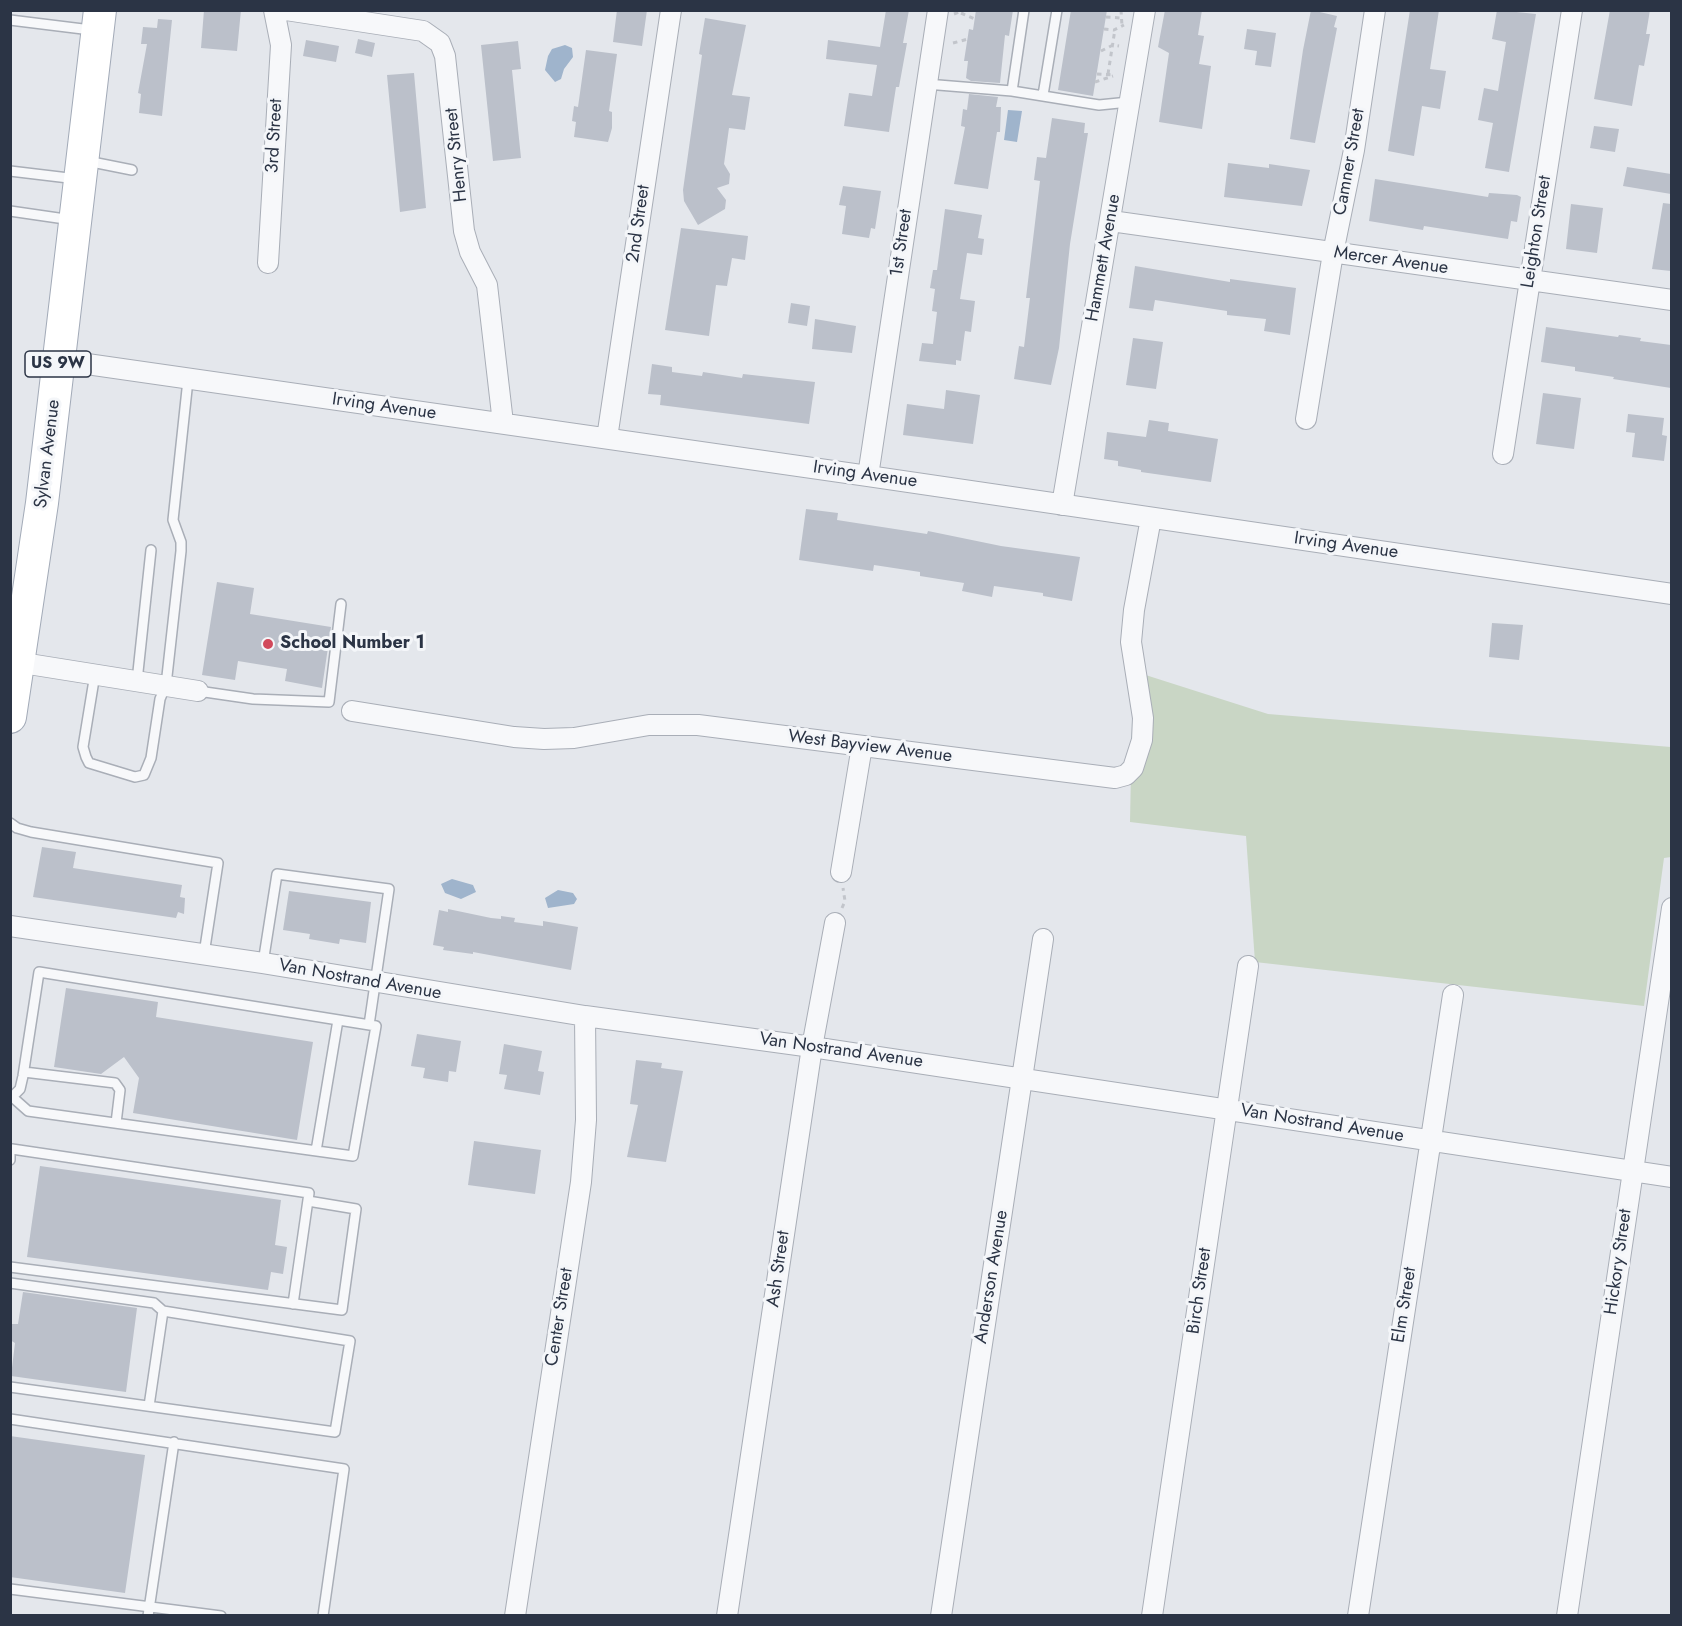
<!DOCTYPE html>
<style>
body{margin:0}
#map{position:relative;width:1682px;height:1626px;overflow:hidden;background:#e4e7ec;font-family:Jost,sans-serif}
canvas{display:block}
.frame{position:absolute;inset:0;border:12px solid #2b3445;pointer-events:none}
</style>
<div id="map">
<canvas width="1682" height="1626"></canvas>
<div class="frame"></div>
</div>
<script>
const g = document.querySelector('canvas').getContext('2d');
g.lineJoin = 'round';
function fillPath(path, color) { g.fillStyle = color; g.fill(path, 'evenodd'); }
const toPath = rows => new Path2D(rows.map(r => 'M' + r).join(''));
function strokePath(path, color, width, dash) { g.strokeStyle = color; g.lineWidth = width; g.lineCap = dash ? 'butt' : 'round'; g.setLineDash(dash || []); g.stroke(path); }
function label(font, color, halo, rows, align = 'center') {
  g.font = font + ' Jost,sans-serif'; g.lineWidth = 6; g.setLineDash([]); g.textBaseline = 'middle'; g.strokeStyle = halo; g.fillStyle = color; for (const [text, x, y, turn = 0] of rows) {
    g.save(); g.translate(x, y); g.rotate((+turn || 0) * Math.PI / 180); g.textAlign = isNaN(turn) ? turn : align; if (halo) g.strokeText(text, 0, 0); g.fillText(text, 0, 0); g.restore();
  }
}
fillPath(toPath([
 [1133,671,1268,714,1671,747,1671,857,1664,858,1644,1006,1255,962,1246,836,1130,822]
]), '#c9d6c5');
fillPath(toPath([
 [565,45,572,48,573,57,564,69,561,79,555,82,545,70,548,56,552,49],
 [1008,110,1022,111,1017,142,1004,140],
 [452,879,473,885,476,892,461,899,445,893,441,884],
 [558,890,573,893,577,899,574,904,548,908,545,898]
]), '#9fb4cc');
fillPath(toPath([
 [204,10,241,10,237,51,201,48],
 [617,10,647,10,642,46,613,42],
 [886,10,909,10,903,43,907,43,899,87,896,87,889,132,844,126,849,93,872,96,877,65,826,59,828,40,880,47],
 [976,10,1013,10,1009,36,1005,35,1000,83,971,81,966,78,968,61,964,61,969,29,973,30],
 [1071,10,1107,10,1093,96,1058,90],
 [1165,10,1202,10,1198,35,1204,36,1199,64,1211,66,1202,129,1159,122,1169,53,1158,47],
 [1311,10,1337,16,1334,27,1337,28,1315,143,1290,139,1303,50],
 [1410,10,1439,10,1430,69,1446,71,1440,109,1422,106,1414,156,1388,151],
 [1497,10,1536,14,1509,172,1485,168,1493,123,1478,120,1484,88,1498,91,1506,42,1492,39],
 [1610,10,1650,10,1646,34,1650,34,1644,66,1639,65,1632,106,1594,99],
 [705,18,746,25,732,95,750,97,745,130,729,128,724,164,730,174,729,184,717,188,726,200,725,209,698,225,684,201,683,190,702,55,699,54],
 [158,19,172,20,162,116,139,113,141,94,138,93,147,44,141,44,143,27,157,28],
 [1247,29,1276,33,1271,67,1255,65,1257,51,1244,49],
 [358,39,375,43,372,57,355,53],
 [306,40,339,46,336,62,303,56],
 [518,41,521,69,512,70,521,158,493,161,481,45],
 [586,50,617,54,609,111,612,112,612,128,608,142,574,137,576,122,572,121,574,106,578,107],
 [414,73,426,208,400,212,387,75],
 [969,94,998,97,996,107,1001,107,1000,132,997,132,988,189,954,184,965,127,961,126,963,109,967,110],
 [1052,118,1085,123,1084,133,1088,133,1070,244,1059,348,1051,385,1014,379,1019,346,1024,347,1030,298,1026,298,1040,181,1034,180,1037,157,1046,158],
 [1594,126,1619,129,1615,152,1590,148],
 [1228,163,1269,168,1269,164,1310,170,1302,206,1224,197],
 [1627,167,1671,174,1671,194,1623,186],
 [1375,179,1488,197,1489,193,1517,195,1521,197,1517,222,1511,221,1508,239,1424,226,1423,230,1369,221],
 [843,186,881,191,875,229,871,228,869,238,842,234,846,206,839,205],
 [1663,203,1671,204,1671,271,1652,269],
 [1571,204,1603,208,1597,253,1566,249],
 [945,209,982,215,978,238,984,239,982,255,967,253,960,299,975,301,971,332,965,331,961,361,956,360,956,365,919,361,922,343,933,344,937,312,932,311,935,289,930,288,933,270,937,270],
 [681,228,748,236,745,260,732,258,727,286,716,285,709,336,665,330],
 [1135,266,1230,282,1230,279,1296,288,1290,335,1264,331,1266,319,1227,315,1227,311,1155,300,1153,311,1129,308],
 [791,303,810,306,807,326,788,323],
 [815,319,856,326,852,353,812,349],
 [1546,327,1618,337,1619,335,1641,338,1640,341,1671,345,1671,388,1613,379,1614,377,1575,371,1575,367,1541,362],
 [1133,338,1163,342,1156,389,1126,385],
 [652,364,672,367,672,372,702,376,703,372,742,378,743,374,815,382,809,424,660,405,661,395,648,394],
 [946,390,980,395,973,444,903,435,907,404,944,409],
 [1543,393,1581,398,1574,449,1536,444],
 [1628,414,1664,418,1662,435,1667,436,1664,461,1632,457,1635,433,1626,432],
 [1149,420,1169,423,1168,431,1218,439,1211,482,1141,472,1141,470,1118,466,1118,461,1104,459,1107,432,1146,437],
 [806,509,838,513,837,520,927,534,928,531,1001,546,1080,557,1072,601,1043,596,1043,593,994,586,992,597,962,591,964,583,920,576,920,572,874,565,873,571,799,560],
 [217,582,254,588,250,614,331,627,322,688,285,681,287,669,238,661,235,680,202,675],
 [1492,623,1523,625,1519,660,1489,657],
 [42,847,76,852,73,868,182,885,180,897,185,898,184,914,178,912,176,918,33,897],
 [289,891,371,902,366,943,340,939,339,944,309,939,310,934,283,930],
 [448,909,491,918,501,919,501,916,515,918,514,922,543,926,543,921,578,927,571,970,473,952,473,954,443,950,444,947,433,945,439,910,448,912],
 [66,988,158,1002,156,1017,313,1042,297,1140,133,1113,139,1078,124,1057,101,1074,54,1067],
 [417,1034,461,1041,456,1072,449,1071,448,1082,423,1078,425,1068,411,1066],
 [504,1044,542,1051,538,1071,544,1072,540,1095,504,1089,507,1075,499,1074],
 [636,1060,662,1063,661,1068,683,1071,666,1162,627,1157,638,1105,630,1104],
 [474,1141,541,1150,535,1194,468,1185],
 [40,1166,281,1200,275,1245,287,1247,283,1274,271,1272,268,1290,27,1257],
 [23,1292,137,1308,126,1392,11,1376,15,1343,10,1340,10,1324,18,1324],
 [10,1436,145,1455,125,1593,10,1577]
]), '#bbc0ca');
const service = toPath([
 [10,20,91,30],
 [926,84,1012,91,1099,105,1129,102],
 [1012,91,1024,10],
 [1043,95,1057,10],
 [87,161,132,170],
 [10,171,77,179],
 [10,211,72,220],
 [95,674,83,747,86,757,89,763,135,777,144,775,151,758,160,699,166,685,181,551,181,542,173,520,188,380],
 [137,681,151,550],
 [198,691,253,699,329,702,341,604],
 [10,823,17,828,31,832,218,863,204,954],
 [263,963,277,874,389,889,369,1025],
 [24,1072,115,1083,120,1090,116,1123],
 [10,1095,28,1111,353,1156,376,1026,39,972,23,1076,20,1089,13,1096],
 [10,1149,10,1160],
 [12,1149,309,1193,293,1304],
 [316,1151,338,1020],
 [10,1267,342,1310,356,1209,308,1201],
 [10,1283,154,1303,163,1311,350,1341,335,1432,10,1387],
 [149,1406,163,1311],
 [10,1419,344,1469,323,1616],
 [10,1589,221,1616],
 [148,1616,174,1442]
]);
const minor = toPath([
 [286,10,423,31,440,43,445,56,464,231,470,252,487,285,503,423],
 [1111,221,1672,300],
 [268,263,281,45,274,10],
 [59,360,868,476,1672,594],
 [1306,419,1333,253,1354,150,1375,10],
 [607,438,671,10],
 [1503,454,1572,10],
 [868,476,938,10],
 [1062,505,1145,10],
 [10,661,198,691],
 [352,711,514,737,544,739,574,738,649,725,698,725,1115,778,1126,775,1133,768,1142,740,1143,718,1131,642,1134,610,1151,518],
 [841,872,862,746],
 [10,926,263,963,585,1016,812,1047,1672,1177],
 [515,1616,581,1182,586,1120,585,1016],
 [727,1616,812,1047,835,923],
 [941,1616,1043,939],
 [1152,1616,1248,966],
 [1358,1616,1453,995],
 [1567,1616,1672,908]
]);
const primary = toPath([
 [10,717,42,503,100,10]
]);
strokePath(service, '#a9aeb7', 12);
strokePath(minor, '#a9aeb7', 22);
strokePath(primary, '#a3abb8', 34);
strokePath(toPath([
 [1121,10,1122,26],
 [961,13,975,19],
 [954,14,965,10],
 [1106,17,1121,18],
 [1104,29,1114,30,1124,25],
 [953,43,968,39],
 [1101,51,1113,45,1119,46],
 [1097,74,1115,75],
 [1108,74,1115,29],
 [1095,82,1113,76],
 [842,908,845,901,843,888]
]), '#c2c5cb', 3, [4.5, 4.5]);
strokePath(service, '#f7f8fa', 9);
strokePath(minor, '#f7f8fa', 20);
strokePath(primary, '#fff', 32);
for (const [x, y, r, color] of [
 [268,644,6,"#d1495b"]
]) { const dot = new Path2D(); dot.arc(x, y, r, 0, 2 * Math.PI); g.fillStyle = color; g.fill(dot); strokePath(dot, '#f4f6f9', 2); }
for (const [x, y, w] of [
 [58,364,66]
]) { const box = new Path2D(); box.roundRect(x - w / 2, y - 13, w, 26, 4.5); g.fillStyle = '#f4f6f9'; g.fill(box); strokePath(box, '#2b3445', 1.5); }
label('bold 16px', '#2b3445', null, [
 ["US 9W",58,364]
]);
label('18px', '#2b3445', '#f4f6f9', [
 ["3rd Street",275,136,-87],
 ["Henry Street",457,155,-96],
 ["Camner Street",1350,162,-80],
 ["2nd Street",639,224,-82],
 ["Leighton Street",1537,232,-81],
 ["1st Street",902,243,-82],
 ["Hammett Avenue",1104,258,-80],
 ["Mercer Avenue",1391,261,8],
 ["Irving Avenue",384,407,8],
 ["Sylvan Avenue",48,454,-83],
 ["Irving Avenue",865,475,8],
 ["Irving Avenue",1346,546,8],
 ["West Bayview Avenue",870,747,7],
 ["Van Nostrand Avenue",360,980,10],
 ["Van Nostrand Avenue",841,1051,8],
 ["Van Nostrand Avenue",1322,1124,9],
 ["Hickory Street",1619,1262,-82],
 ["Ash Street",779,1269,-82],
 ["Anderson Avenue",992,1277,-81],
 ["Birch Street",1200,1291,-82],
 ["Elm Street",1405,1305,-81],
 ["Center Street",560,1317,-81]
]);
label('bold 18px', '#2b3445', '#f4f6f9', [
 ["School Number 1",280,644]
], 'left');
</script>
